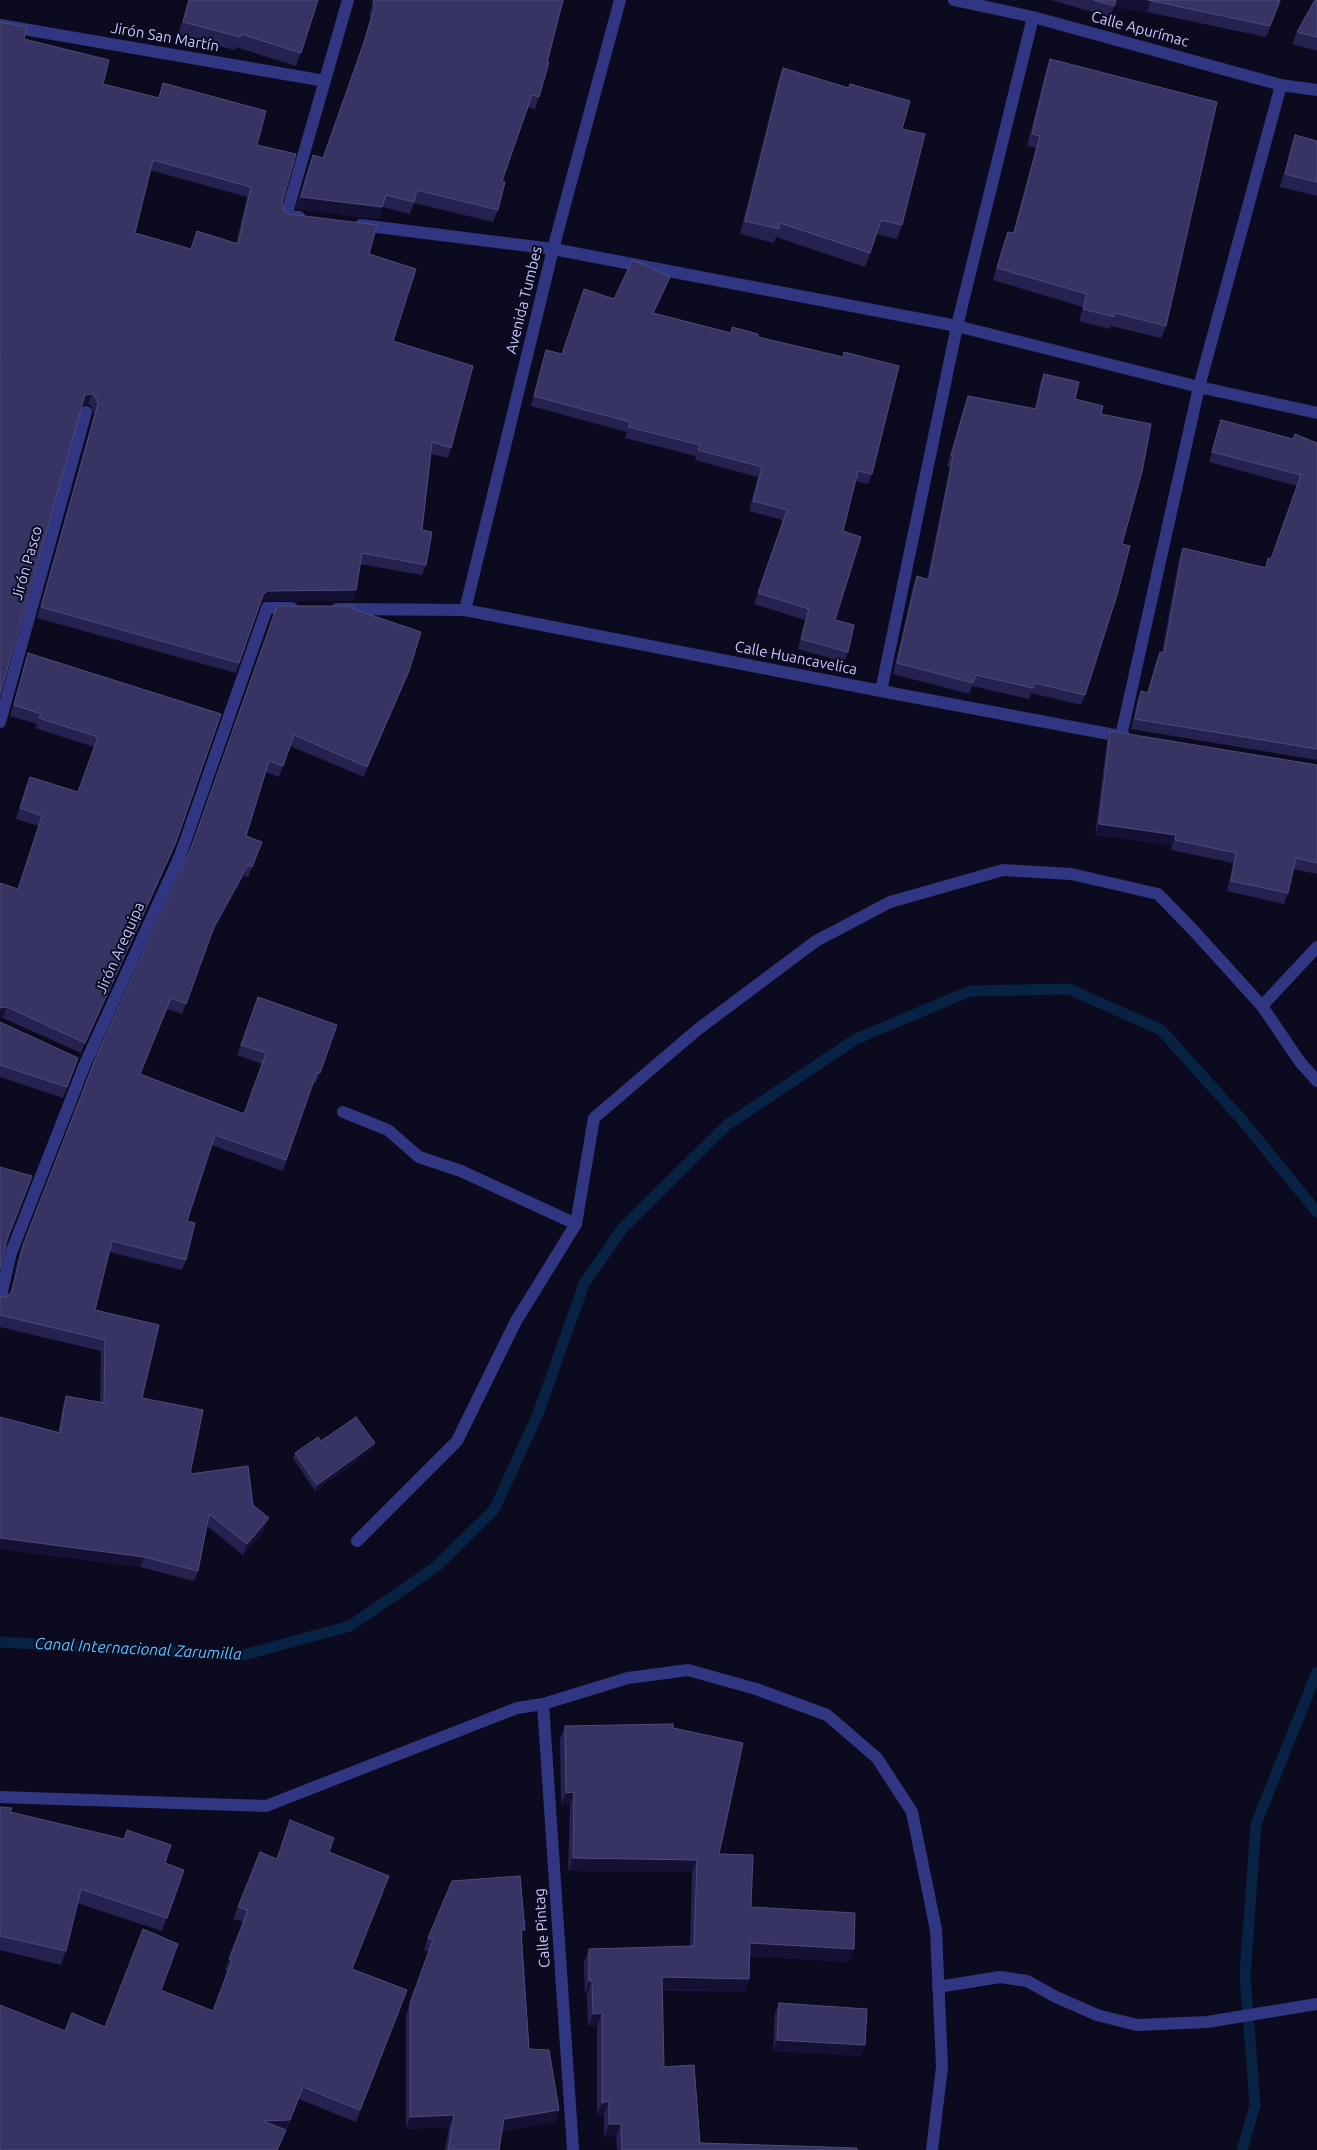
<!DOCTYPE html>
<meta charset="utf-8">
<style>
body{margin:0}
canvas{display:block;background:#0c0a1f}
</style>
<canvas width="1317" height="2150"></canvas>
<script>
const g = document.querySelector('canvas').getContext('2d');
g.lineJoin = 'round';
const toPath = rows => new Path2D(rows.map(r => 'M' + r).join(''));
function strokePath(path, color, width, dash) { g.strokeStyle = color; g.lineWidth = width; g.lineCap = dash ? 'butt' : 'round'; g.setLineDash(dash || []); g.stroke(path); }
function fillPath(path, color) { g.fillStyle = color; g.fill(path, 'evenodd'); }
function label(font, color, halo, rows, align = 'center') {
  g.font = font + ' Ubuntu,sans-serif'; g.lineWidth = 4; g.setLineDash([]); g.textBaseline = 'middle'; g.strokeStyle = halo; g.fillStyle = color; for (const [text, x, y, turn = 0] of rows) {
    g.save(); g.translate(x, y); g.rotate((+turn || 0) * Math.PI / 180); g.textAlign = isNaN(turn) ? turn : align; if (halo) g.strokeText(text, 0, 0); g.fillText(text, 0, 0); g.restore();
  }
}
strokePath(toPath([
 [0,1642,240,1656,350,1626,437,1566,494,1510,538,1414,584,1284,622,1229,727,1125,856,1039,970,991,1069,989,1161,1030,1242,1120,1317,1212],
 [1242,2150,1255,2105,1245,1975,1256,1824,1317,1672]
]), '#072242', 11);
strokePath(toPath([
 [954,0,1033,17,1281,85,1317,90],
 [0,25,325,81],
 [299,217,286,216,348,0],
 [361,225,553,249,957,326,1199,387,1317,413],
 [337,609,465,610,881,691,1125,737],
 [465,610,553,249,620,0],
 [881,691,957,326,1033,17],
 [0,722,86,412],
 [1121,736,1199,387,1281,85],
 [1262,1006,1317,947],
 [343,1112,388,1130,419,1157,461,1171,576,1224],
 [0,1300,11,1253,85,1064,180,856,267,608,292,608],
 [357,1541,457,1441,516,1321,576,1224,594,1118,697,1030,816,941,890,902,1003,870,1071,874,1158,894,1194,931,1262,1006,1300,1062,1317,1081],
 [543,1704,573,2150],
 [0,1797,266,1806,517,1708,543,1704,628,1678,688,1670,756,1689,827,1715,877,1758,912,1812,936,1930,942,2067,932,2150],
 [938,1987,1000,1977,1027,1981,1056,1997,1097,2015,1137,2025,1207,2022,1317,2004]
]), '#313682', 12);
fillPath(toPath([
 [189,0,318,0,296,66,236,47,235,50,178,35],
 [373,0,564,0,561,9,539,97,535,109,528,107,502,181,498,210,493,222,414,203,410,214,382,207,378,219,296,209,308,168,313,155,323,158,360,52,371,17,369,17],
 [1051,0,1281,0,1266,37,1147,12,1114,7,1110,17],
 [1317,0,1317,51,1292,44,1297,32],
 [24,39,103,84,158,98,163,83,257,145,282,203,284,211,369,254,393,341,451,448,448,458,431,454,422,530,426,565,422,575,360,564,356,590,352,601,263,601,260,605,236,673,37,618,94,414,91,406,88,404,82,406],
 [150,170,247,197,236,244,197,231,191,249,135,233],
 [1050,59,1166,326,1161,338,1111,326,1110,329,1079,321,1083,307,993,280,1003,244,1008,232,1013,233,1036,148,1027,146,1046,71],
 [783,68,902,129,902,225,897,239,877,234,865,267,776,237,774,243,740,234,778,82],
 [1295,135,1317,141,1317,196,1280,187,1291,148],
 [670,277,666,287,654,313,730,333,732,327,758,337,843,357,844,352,872,474,868,484,855,481,843,531,835,620,848,652,844,662,798,649,805,620,754,604,783,520,749,511,758,477,695,460,696,456,625,438,627,432,531,406,543,361,546,350,562,354,614,299],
 [1044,374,1075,399,1101,414,1122,544,1085,695,1081,705,1031,693,1029,699,972,686,969,694,893,674,913,587,917,576,927,579,950,467,947,466,964,407,968,396,1035,408,1040,384],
 [1221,420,1293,439,1317,443,1317,760,1131,729,1137,702,1141,691,1147,693,1156,662,1160,652,1162,652,1179,559,1183,548,1265,567,1268,558,1271,559,1297,486,1209,462,1217,431],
 [353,609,409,671,364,777,290,746,279,777,266,772,246,836,262,842,248,877,244,876,210,937,182,1014,167,1009,140,1074,244,1113,262,1064,237,1055,258,997,337,1025,316,1083,313,1082,283,1171,211,1145,187,1221,186,1260,182,1270,109,1252,95,1310,142,1398,190,1474,253,1505,265,1529,243,1555,207,1526,198,1571,194,1581,140,1567,0,1549,0,1417,58,1432,63,1406,66,1396,100,1402,101,1351,0,1327,0,1296,6,1297,10,1293,19,1255,23,1245,96,1057],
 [28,653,221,714,172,853,81,1053,3,1018,18,889,39,826,16,819,26,787,30,777,78,792,94,747,35,728,37,724,10,716,25,663],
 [1110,731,1317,765,1317,874,1293,869,1288,893,1284,904,1227,891,1233,863,1171,850,1172,845,1095,835,1107,742],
 [0,1022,78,1058,63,1098,0,1077],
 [321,1441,375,1443,373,1449,315,1491,293,1458,295,1453],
 [565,1726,673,1728,719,1854,751,1907,849,1962,749,1956,749,1979,744,1992,662,1990,664,2067,700,2143,857,2150,617,2150,616,2136,604,2137,604,2114,597,2115,597,2026,588,2026,587,1994,585,1994,584,1962,589,1949,690,1946,692,1872,568,1871,570,1805,561,1805,560,1739],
 [0,1807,10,1812,165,1863,184,1870,162,1931,77,1903,66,1951,61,1965,0,1950],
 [329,1852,352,1969,407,1990,356,2122,299,2099,278,2150,0,2150,65,2031,105,2027,161,1990,213,2011,228,1972,225,1970,244,1922,233,1919,238,1907,277,1859],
 [428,1938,521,1940,529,2049,559,2110,554,2122,502,2131,499,2150,445,2150,449,2127,406,2129,406,2015,429,1952,424,1950],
 [779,2003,861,2056,773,2051,775,2013]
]), '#25224f');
fillPath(toPath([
 [1116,0,1151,0,1147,12,1114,7],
 [301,197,382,207,378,219,296,209],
 [670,277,666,287,649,323,653,313],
 [92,394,88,404,81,406,85,395],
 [356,590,352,601,263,601,259,605,263,595,267,591],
 [409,671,405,681,364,777,367,767],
 [1099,824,1176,835,1172,845,1095,835],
 [176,842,172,853,81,1053,85,1043],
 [248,865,244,876,210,937,214,927],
 [7,1007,3,1018,0,1018,0,1008],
 [375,1443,373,1449,315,1491,317,1485],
 [269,1518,265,1529,243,1555,247,1544],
 [0,1538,144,1557,140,1567,0,1549],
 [574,1792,570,1805,561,1805,566,1793],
 [573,1858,697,1860,692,1872,568,1871],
 [521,1930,525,1930,521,1942],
 [750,1943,854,1949,849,1962,745,1956],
 [662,1977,749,1979,744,1992,657,1989],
 [589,1981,592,1981,587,1994,585,1994],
 [602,2013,597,2026,588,2026,593,2014],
 [777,2040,865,2045,861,2056,773,2051],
 [303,2087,278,2150,277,2150,263,2121],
 [609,2101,604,2114,597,2115,602,2103],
 [559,2110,554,2122,500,2131,504,2119],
 [454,2115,449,2127,406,2129,410,2117],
 [609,2124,621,2124,616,2136,604,2137]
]), '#141134');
const building = toPath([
 [189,0,318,0,301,53,241,34,240,37,183,22,189,0],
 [374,0,563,0,547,62,549,62,539,97,532,95,502,181,505,182,498,210,417,190,414,202,386,195,382,207,301,197,313,155,323,158,365,40,375,5,373,4,374,0],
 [1094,0,1116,0,1114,6,1094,0],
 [1148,0,1280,0,1270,26,1148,0],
 [1315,0,1317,0,1317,37,1297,32,1315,0],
 [0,22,27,27,24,39,109,60,103,84,159,98,163,83,266,111,257,145,296,154,282,203,284,211,289,214,377,225,369,254,416,269,393,341,473,366,451,448,432,442,422,530,432,532,426,565,362,553,356,590,267,591,263,595,239,663,41,607,98,404,95,396,92,394,85,395,0,695,0,22],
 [153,160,251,187,238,244,197,231,191,249,135,233,153,160],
 [1050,59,1217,102,1166,326,1115,313,1114,317,1083,309,1087,294,997,268,1008,232,1014,233,1040,136,1032,134,1050,59],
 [783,68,849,88,850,84,910,101,902,129,925,134,902,225,881,220,870,253,780,223,779,229,745,221,783,68],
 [1295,135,1317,141,1317,182,1285,174,1295,135],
 [632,261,640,263,670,277,653,313,731,333,732,327,758,334,758,337,843,357,844,352,899,366,872,474,858,471,843,531,861,537,835,620,854,625,848,652,801,639,809,609,758,593,787,510,753,501,762,467,698,450,700,445,629,427,630,422,534,396,546,350,562,354,584,289,614,299,632,261],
 [1044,374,1079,382,1075,399,1103,406,1101,414,1151,424,1142,472,1122,544,1130,546,1117,595,1085,695,1035,683,1033,688,976,675,973,683,897,663,917,576,929,580,953,456,951,456,968,396,1036,409,1044,374],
 [1221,420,1293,439,1295,434,1317,443,1317,749,1135,719,1141,691,1148,693,1160,652,1164,653,1183,548,1266,568,1268,558,1271,559,1301,475,1212,452,1221,420],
 [277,606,354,606,353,609,421,632,409,671,367,767,294,735,283,766,269,761,246,836,262,842,252,867,248,865,214,927,186,1004,171,998,140,1074,244,1114,266,1053,241,1045,258,997,337,1025,320,1073,317,1072,286,1160,215,1135,187,1221,195,1223,186,1260,112,1241,95,1310,159,1325,142,1398,203,1410,190,1474,248,1466,253,1505,269,1518,247,1544,209,1514,198,1571,144,1557,0,1538,0,1417,60,1433,66,1396,104,1403,105,1340,0,1315,0,1296,6,1297,12,1291,23,1245,96,1057,191,848,277,606],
 [28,653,221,714,176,842,85,1043,7,1007,0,1008,0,883,18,889,42,816,20,808,30,777,78,792,98,737,39,718,41,714,14,705,28,653],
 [1110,731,1317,765,1317,863,1296,858,1288,893,1231,881,1236,853,1175,840,1176,835,1099,824,1110,731],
 [0,1022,78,1058,67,1087,0,1065,0,1022],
 [0,1167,32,1176,7,1240,0,1270,0,1167],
 [356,1417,375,1443,317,1485,295,1453,318,1437,321,1441,356,1417],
 [673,1724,673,1728,743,1743,719,1854,753,1855,751,1907,855,1913,854,1949,750,1943,749,1979,662,1977,664,2067,694,2065,700,2143,857,2148,857,2150,622,2150,621,2124,609,2124,609,2101,602,2103,602,2013,593,2014,592,1981,589,1981,589,1949,694,1946,697,1860,573,1858,574,1792,566,1793,565,1726,673,1724],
 [0,1807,12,1808,10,1812,124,1839,127,1830,171,1845,165,1863,184,1870,167,1918,81,1889,66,1951,0,1936,0,1807],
 [290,1820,334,1838,329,1852,389,1876,352,1969,407,1990,360,2110,303,2087,290,2120,263,2121,286,2130,277,2150,0,2150,0,2005,65,2031,72,2013,105,2027,143,1929,178,1944,161,1990,213,2011,232,1960,229,1959,248,1910,238,1907,260,1852,277,1859,290,1820],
 [520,1876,525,1930,521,1930,529,2049,549,2050,559,2110,504,2119,499,2150,448,2150,454,2115,410,2117,410,2003,433,1940,428,1938,452,1881,520,1876],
 [779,2003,867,2009,865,2045,777,2040,779,2003]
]);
fillPath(building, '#373362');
strokePath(building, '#4e4b7b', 1);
label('15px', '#c9c8ff', '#0c0a1f', [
 ["Calle Apurímac",1140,29,15],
 ["Jirón San Martín",165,37,10],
 ["Avenida Tumbes",524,300,-76],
 ["Jirón Pasco",27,563,-74],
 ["Calle Huancavelica",796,658,11],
 ["Jirón Arequipa",120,948,-66],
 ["Calle Pintag",542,1928,-94]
]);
label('italic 16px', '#56c2ff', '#0c0a1f', [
 ["Canal Internacional Zarumilla",138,1649,3]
]);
</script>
